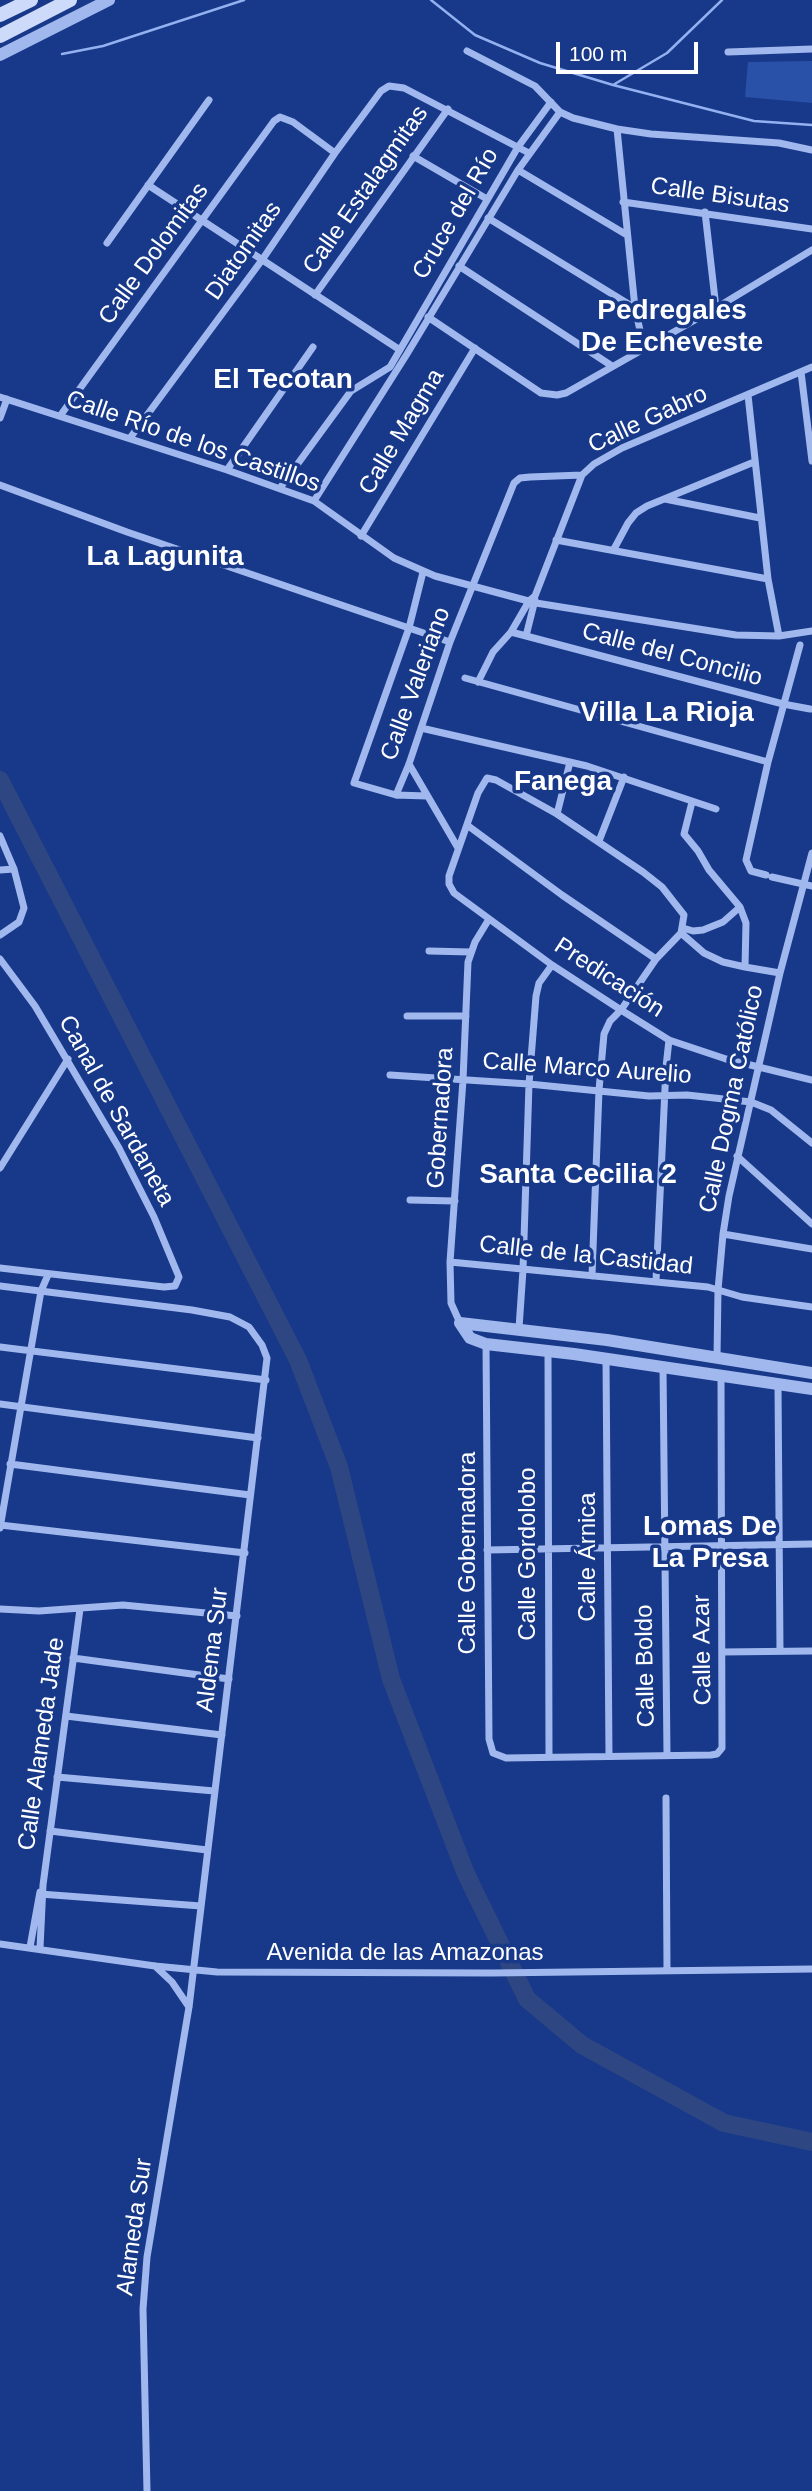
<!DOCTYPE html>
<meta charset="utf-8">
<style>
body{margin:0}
#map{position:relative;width:812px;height:2491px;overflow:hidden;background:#183989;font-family:Arial,sans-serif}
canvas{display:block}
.scale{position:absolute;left:556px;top:42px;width:142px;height:32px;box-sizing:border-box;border:4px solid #fff;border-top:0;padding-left:9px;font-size:21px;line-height:24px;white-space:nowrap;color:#fff;-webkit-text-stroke:5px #183989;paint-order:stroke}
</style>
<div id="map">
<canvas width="812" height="2491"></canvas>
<div class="scale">100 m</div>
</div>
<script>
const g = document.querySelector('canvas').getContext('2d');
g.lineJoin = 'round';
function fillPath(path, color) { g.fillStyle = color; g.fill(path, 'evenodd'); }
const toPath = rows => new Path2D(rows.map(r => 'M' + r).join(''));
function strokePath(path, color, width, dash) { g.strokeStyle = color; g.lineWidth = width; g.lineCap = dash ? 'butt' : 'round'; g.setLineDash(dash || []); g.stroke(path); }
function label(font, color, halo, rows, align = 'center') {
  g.font = font + ' Arial,sans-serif'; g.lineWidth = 7; g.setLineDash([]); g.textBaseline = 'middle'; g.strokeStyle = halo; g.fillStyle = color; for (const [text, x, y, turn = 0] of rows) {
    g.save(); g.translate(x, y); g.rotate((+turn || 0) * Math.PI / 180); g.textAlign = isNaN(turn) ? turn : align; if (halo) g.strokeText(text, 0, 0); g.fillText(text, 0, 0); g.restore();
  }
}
fillPath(toPath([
 [812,61,812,103,745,97,748,62]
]), '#2a51a8');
strokePath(toPath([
 [431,0,475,35,540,63,613,85,754,121,812,125],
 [62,54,103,46,244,0],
 [613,85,667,53,722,0]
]), '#93b1f0', 2.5);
strokePath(toPath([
 [0,780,298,1360,339,1467,391,1679,466,1874,527,1999,582,2045,724,2123,812,2142]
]), '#2e4783', 18);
strokePath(toPath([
 [467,51,535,86,560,112,573,118,617,129,651,134,779,143,812,150],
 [728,52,812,49],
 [617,129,635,308,644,348],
 [413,156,487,199],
 [518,170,627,235],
 [148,185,400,350],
 [623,202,812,229],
 [705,212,716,308],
 [488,218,635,308],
 [107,243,209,100],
 [459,266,612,366],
 [315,295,448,109],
 [428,317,541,393,557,395,566,393,716,308,812,250],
 [801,372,812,461],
 [748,395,768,579,779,636],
 [0,397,227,470,314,501,394,558,435,576,536,603,736,635,779,636,812,631],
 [60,416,274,121,280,117,293,122,335,153],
 [0,418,7,399],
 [130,438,262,260,335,153,381,91,389,86,404,88,529,153],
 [227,470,313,347],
 [0,485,127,532,450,642],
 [280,488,351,391,390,367,518,147,551,102],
 [665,499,760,518],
 [314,501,407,354,518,170,560,112],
 [361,536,475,348],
 [556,540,768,579],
 [614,549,628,523,636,513,647,506,754,462],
 [423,572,409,628,354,783,396,795,427,796],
 [511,632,783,704,810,709],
 [526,636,535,600],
 [465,678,768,762],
 [478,682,493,652,511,632,529,601,535,596,582,475,594,464,622,448,812,367],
 [421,728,587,766,716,809],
 [409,764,458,848],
 [396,795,409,764,450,642,514,483,520,478,530,477,582,475],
 [692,802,684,834,698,851,709,870,740,907,746,923,745,967,780,973],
 [557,814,570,762],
 [467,825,562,895,656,959],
 [0,836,14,869,24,908,19,922,0,935],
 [599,841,624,777],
 [0,870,14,869],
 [766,875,751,871,746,860,768,762,800,645],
 [772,877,812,886],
 [683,928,693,931,703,930,723,922,740,907],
 [681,933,704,953,723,962,745,967],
 [429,951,470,952],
 [0,959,35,1006,119,1148,154,1217,179,1277,175,1286,164,1287,0,1268],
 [407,1016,466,1016],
 [390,1075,529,1084,649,1096,687,1095,751,1102,771,1110,812,1143],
 [737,1156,812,1224],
 [0,1168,68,1059],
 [410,1200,455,1201],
 [723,1234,812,1249],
 [450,1262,708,1287,742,1297,812,1307],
 [592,1276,599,1090,604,1034,610,1021,621,1010,656,959,681,933,684,915,662,887,643,872,557,814,496,780,487,778,478,793,449,876,449,884,454,893,552,965,621,1010,669,1040,726,1059,812,1080],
 [656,1281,666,1067,669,1040],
 [0,1286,192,1310,230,1317,249,1327,262,1345,267,1358,189,2007,147,2257,143,2309,147,2491],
 [460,1323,451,1303,450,1262,463,1080,468,962,475,942,489,919],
 [519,1328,523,1270,529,1084,536,996,539,983,552,965],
 [486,1344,489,1739,493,1753,506,1758,711,1755,717,1754,722,1748,721,1375],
 [0,1347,266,1380],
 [548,1351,549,1757],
 [606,1358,609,1756],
 [717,1358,718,1290,723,1234,729,1196,780,973,812,853],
 [663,1366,667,1755],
 [778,1384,780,1651],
 [0,1404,258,1438],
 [10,1464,250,1495],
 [0,1525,245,1553],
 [0,1528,41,1291,48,1275],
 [487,1550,812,1544],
 [0,1609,39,1611,123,1605,237,1616],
 [722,1652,812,1651],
 [73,1658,229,1679],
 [66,1716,222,1735],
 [57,1777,214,1791],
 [666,1798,667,1970],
 [50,1831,207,1850],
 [40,1894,201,1906],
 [0,1944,155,1966,217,1972,492,1973,812,1969],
 [30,1947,40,1892],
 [40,1948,43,1885,80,1609],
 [155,1966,172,1982,189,2007]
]), '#a0b8ee', 7);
strokePath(toPath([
 [0,55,109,0],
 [460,1323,470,1338,486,1344,574,1354,812,1389],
 [460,1323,607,1340,812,1373]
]), '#a0b8ee', 12);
strokePath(toPath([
 [0,15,31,0],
 [0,36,70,0]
]), '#cddafa', 14);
label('24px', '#fff', '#183989', [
 ["Calle Estalagmitas",366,190,-55],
 ["Calle Bisutas",720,196,8],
 ["Cruce del Río",456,214,-60],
 ["Diatomitas",244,251,-55],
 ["Calle Dolomitas",154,254,-54],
 ["Calle Gabro",648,420,-25],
 ["Calle Magma",402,432,-59],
 ["Calle Río de los Castillos",193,442,19],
 ["Calle del Concilio",672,655,15],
 ["Calle Valeriano",416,684,-70],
 ["Predicación",609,978,33],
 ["Calle Marco Aurelio",587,1069,4],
 ["Calle Dogma Católico",732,1099,-78],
 ["Canal de Sardaneta",116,1111,61],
 ["Gobernadora",441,1118,-86],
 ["Calle de la Castidad",586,1256,6],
 ["Calle Gobernadora",468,1553,-90],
 ["Calle Gordolobo",528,1554,-90],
 ["Calle Árnica",588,1557,-90],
 ["Aldema Sur",213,1650,-83],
 ["Calle Azar",703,1650,-91],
 ["Calle Boldo",646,1666,-91],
 ["Calle Alameda Jade",42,1744,-82],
 ["Avenida de las Amazonas",405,1953],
 ["Alameda Sur",135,2227,-82]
]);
label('bold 28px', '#fff', '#183989', [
 ["Pedregales",672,311],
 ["De Echeveste",672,343],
 ["El Tecotan",283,380],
 ["La Lagunita",165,557],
 ["Villa La Rioja",667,713],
 ["Fanega",563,782],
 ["Santa Cecilia 2",578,1175],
 ["Lomas De",710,1527],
 ["La Presa",710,1559]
]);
</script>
